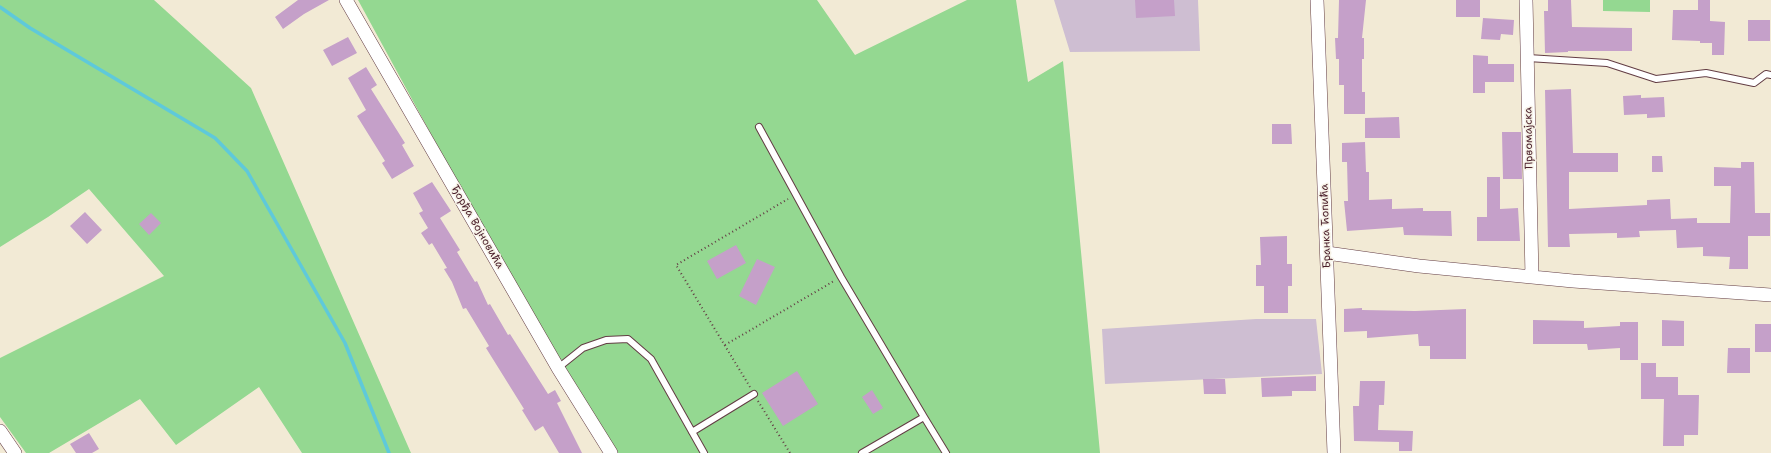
<!DOCTYPE html>
<meta charset="utf-8">
<style>
body{margin:0}
canvas{display:block;background:#f2ead5}
</style>
<canvas width="1771" height="453"></canvas>
<script>
const g = document.querySelector('canvas').getContext('2d');
g.lineJoin = 'round';
function fillPath(path, color) { g.fillStyle = color; g.fill(path, 'evenodd'); }
const toPath = rows => new Path2D(rows.map(r => 'M' + r).join(''));
function strokePath(path, color, width, dash) { g.strokeStyle = color; g.lineWidth = width; g.lineCap = dash ? 'butt' : 'round'; g.setLineDash(dash || []); g.stroke(path); }
function label(font, color, halo, rows, align = 'center') {
  g.font = font + ' "Shantell Sans",sans-serif'; g.lineWidth = 3; g.setLineDash([]); g.textBaseline = 'middle'; g.strokeStyle = halo; g.fillStyle = color; for (const [text, x, y, turn = 0] of rows) {
    g.save(); g.translate(x, y); g.rotate((+turn || 0) * Math.PI / 180); g.textAlign = isNaN(turn) ? turn : align; if (halo) g.strokeText(text, 0, 0); g.fillText(text, 0, 0); g.restore();
  }
}
fillPath(toPath([
 [1054,0,1198,0,1200,51,1070,52],
 [1256,319,1316,319,1322,374,1105,384,1102,329]
]), '#cebed2');
fillPath(toPath([
 [0,0,154,0,251,88,411,453,302,453,259,387,176,445,140,399,49,453,26,453,0,417,0,358,164,276,89,189,48,217,0,247],
 [358,0,817,0,855,55,967,0,1016,0,1028,82,1063,61,1100,453,613,453,573,395],
 [1603,0,1650,0,1650,12,1603,11]
]), '#94d891');
strokePath(toPath([
 [0,7,30,28,215,138,247,171,345,343,389,453]
]), '#5fc9da', 3.5);
fillPath(toPath([
 [298,0,329,0,304,14,283,29,275,17],
 [1135,0,1174,0,1175,16,1136,18],
 [1339,0,1366,0,1362,38,1364,38,1364,59,1362,59,1362,92,1365,92,1365,114,1344,114,1344,85,1339,85,1339,59,1336,59,1335,38,1338,38],
 [1456,0,1480,0,1480,17,1456,17],
 [1548,0,1571,0,1572,27,1632,28,1632,51,1568,51,1568,52,1545,53,1544,11,1548,11],
 [1698,0,1710,0,1710,21,1725,22,1724,55,1712,55,1712,43,1700,43,1700,41,1672,40,1673,10,1698,10],
 [1483,18,1514,20,1513,35,1501,34,1500,40,1481,39],
 [1748,20,1770,20,1770,41,1748,41],
 [348,37,357,53,332,66,323,50],
 [1473,55,1488,56,1488,64,1514,64,1514,82,1485,82,1485,93,1473,93],
 [366,67,377,85,371,89,405,143,402,145,414,166,392,179,382,163,385,161,357,116,366,110,348,78],
 [1571,89,1573,153,1618,153,1618,172,1569,172,1569,209,1647,205,1647,200,1670,199,1671,219,1697,218,1697,223,1730,223,1731,186,1714,186,1714,167,1741,168,1741,162,1754,162,1755,213,1770,213,1770,236,1748,236,1748,269,1729,269,1730,257,1703,256,1703,247,1677,248,1676,230,1639,231,1640,237,1617,238,1617,233,1569,234,1570,247,1548,247,1545,90],
 [1641,95,1641,98,1664,97,1665,117,1647,118,1647,114,1624,115,1623,96],
 [1399,117,1400,138,1365,138,1365,118],
 [1272,124,1291,124,1292,144,1272,144],
 [1502,132,1521,132,1522,179,1503,179],
 [1365,142,1366,172,1369,172,1369,200,1392,199,1392,209,1423,208,1423,211,1451,211,1452,236,1404,235,1403,227,1347,231,1344,201,1348,201,1347,162,1342,162,1342,143],
 [1652,156,1662,156,1663,172,1652,172],
 [1487,177,1500,177,1500,209,1518,208,1520,241,1477,241,1477,217,1487,217],
 [432,182,451,211,440,218,460,250,457,252,475,282,477,281,488,305,490,304,508,335,510,334,548,394,555,390,561,401,557,403,582,453,559,453,543,426,535,431,522,410,524,409,486,348,489,346,466,308,463,309,452,282,444,269,447,268,432,243,429,245,421,233,428,228,419,213,423,211,413,193],
 [85,212,102,230,87,244,70,226],
 [151,213,161,223,149,235,139,224],
 [1287,236,1287,264,1292,264,1292,286,1288,286,1288,313,1264,313,1264,286,1256,286,1256,265,1261,265,1260,237],
 [736,245,746,263,717,279,707,261],
 [757,259,775,267,756,305,739,296],
 [1362,308,1362,310,1415,311,1466,309,1466,359,1430,359,1430,346,1419,346,1418,334,1367,338,1367,331,1344,332,1344,309],
 [1533,320,1584,321,1584,328,1620,326,1620,322,1638,322,1638,360,1620,360,1620,348,1588,350,1587,344,1533,344],
 [1662,320,1684,321,1684,346,1662,346],
 [1755,324,1771,324,1771,352,1755,352],
 [1728,348,1750,348,1750,373,1727,373],
 [1641,363,1656,363,1656,377,1678,377,1678,395,1699,395,1698,435,1684,435,1684,446,1663,446,1664,399,1641,399],
 [797,371,818,404,783,426,762,393],
 [1316,376,1316,391,1292,391,1292,396,1262,397,1261,378],
 [1203,379,1225,379,1226,394,1204,394],
 [1360,381,1385,381,1384,405,1379,405,1378,430,1413,431,1412,451,1399,451,1399,442,1354,441,1353,406,1359,406],
 [872,390,883,408,873,414,862,397],
 [89,433,99,449,92,453,76,453,70,444]
]), '#c5a0c9');
const lane = toPath([
 [1528,58,1607,63,1656,79,1706,73,1754,83,1766,74,1771,75],
 [759,127,841,277,924,417,862,453],
 [558,368,583,348,606,340,628,339,651,359,704,453],
 [924,417,946,453],
 [692,432,754,394]
]);
const street = toPath([
 [346,0,558,368,611,453],
 [1317,0,1334,453],
 [1526,0,1532,277],
 [1327,253,1419,266,1573,281,1771,295],
 [0,431,15,453]
]);
strokePath(lane, '#633d44', 8);
strokePath(street, '#633d44', 14);
strokePath(toPath([
 [725,345,834,281],
 [750,387,676,265,788,199],
 [758,401,790,453]
]), '#633d44', 2, [1, 3]);
strokePath(lane, '#fff', 6);
strokePath(street, '#fff', 13);
label('11px', '#4a1f2b', '#f7f3e8', [
 ["Првомајска",1529,138,-91],
 ["Бранка Ћопића",1326,226,-92],
 ["Ђорђа Војновића",477,227,60]
]);
</script>
